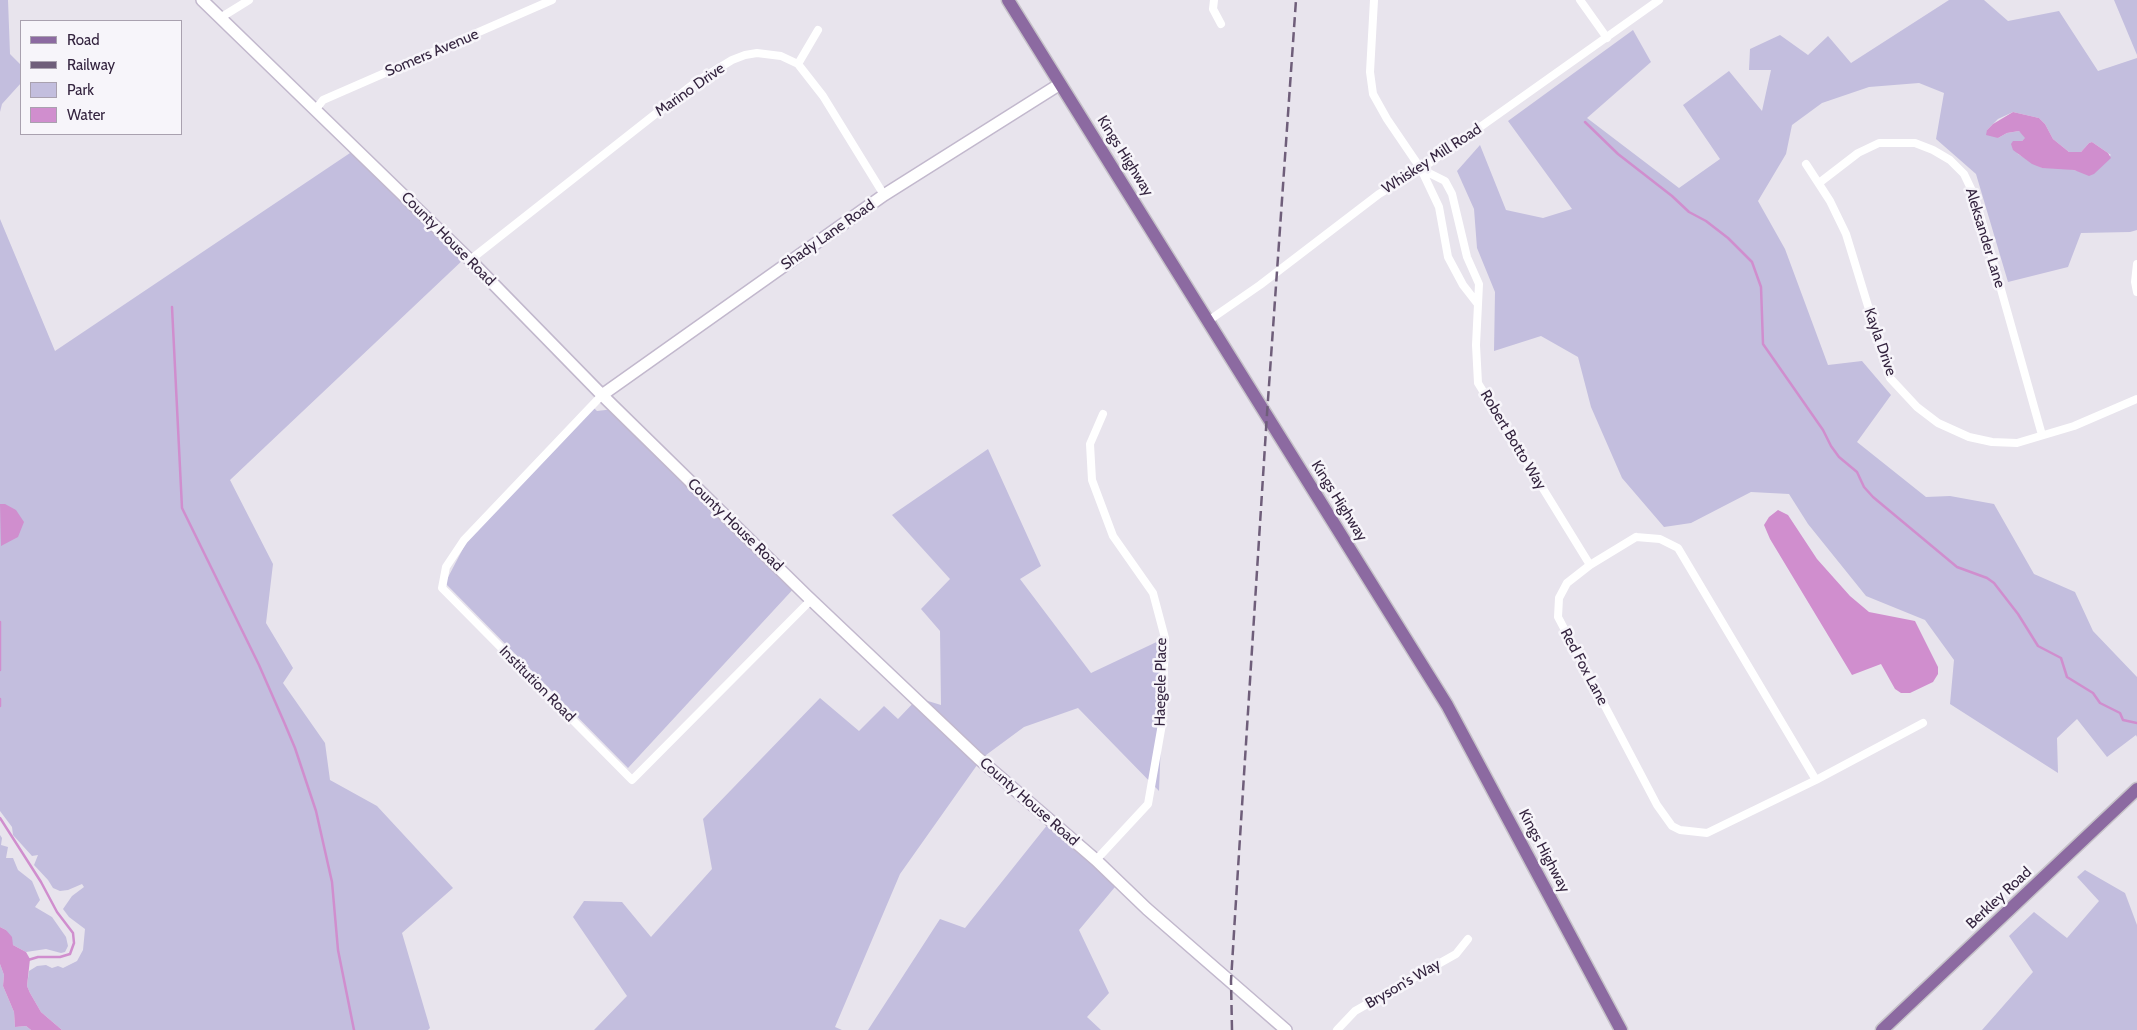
<!DOCTYPE html>
<style>
body{margin:0}
#map{position:relative;width:2137px;height:1030px;overflow:hidden;background:#e8e4ed;font-family:Cabin,sans-serif}
canvas{display:block}
.legend{position:absolute;left:20px;top:20px;width:162px;height:115px;box-sizing:border-box;background:#f7f5fa;border:1px solid #a9a1af;margin:0;padding:6px 9px;list-style:none;font-size:15px;color:#34243f}
.legend li{display:flex;align-items:center;gap:10px;height:25px}
.legend b{width:25px;border:1px solid #a9a1af}
</style>
<div id="map">
<canvas width="2137" height="1030"></canvas>
<ul class="legend">
<li><b style="height:6px;background:#8c6aa1"></b>Road</li>
<li><b style="height:6px;background:#6f5e7a"></b>Railway</li>
<li><b style="height:14px;background:#c3bede"></b>Park</li>
<li><b style="height:14px;background:#d08ece"></b>Water</li>
</ul>
</div>
<script>
const g = document.querySelector('canvas').getContext('2d');
g.lineJoin = 'round';
function fillPath(path, color) { g.fillStyle = color; g.fill(path, 'evenodd'); }
const toPath = rows => new Path2D(rows.map(r => 'M' + r).join(''));
function strokePath(path, color, width, dash) { g.strokeStyle = color; g.lineWidth = width; g.lineCap = dash ? 'butt' : 'round'; g.setLineDash(dash || []); g.stroke(path); }
function label(font, color, halo, rows, align = 'center') {
  g.font = font + ' Cabin,sans-serif'; g.lineWidth = 5; g.setLineDash([]); g.textBaseline = 'middle'; g.strokeStyle = halo; g.fillStyle = color; for (const [text, x, y, turn = 0] of rows) {
    g.save(); g.translate(x, y); g.rotate((+turn || 0) * Math.PI / 180); g.textAlign = isNaN(turn) ? turn : align; if (halo) g.strokeText(text, 0, 0); g.fillText(text, 0, 0); g.restore();
  }
}
fillPath(toPath([
 [0,0,8,0,10,54,21,65,21,83,2,104,0,112],
 [1949,0,1984,0,2008,21,2059,11,2098,71,2137,58,2137,230,2130,232,2081,233,2068,267,2008,282,1976,174,1936,139,1944,93,1919,83,1869,87,1822,103,1792,125,1786,154,1758,201,1785,249,1828,365,1862,361,1891,395,1857,442,1926,497,1950,496,1994,504,2034,574,2075,592,2093,631,2137,677,2137,737,2136,735,2107,757,2077,719,2057,738,2058,773,1950,704,1954,660,1925,620,1866,596,1808,524,1789,494,1751,492,1691,523,1664,527,1622,478,1591,407,1578,357,1541,336,1494,351,1495,292,1477,248,1474,209,1457,171,1480,145,1506,210,1543,218,1572,209,1508,121,1633,30,1651,62,1587,118,1679,188,1720,159,1683,105,1729,71,1762,111,1771,70,1749,70,1750,49,1780,35,1808,55,1828,36,1851,63],
 [2013,112,2039,118,2045,124,2053,139,2069,152,2081,152,2089,143,2092,142,2111,155,2086,173,2066,168,2042,168,2018,154,2013,141,2022,141,2026,138,2023,134,2019,131,2007,133,1998,138,1987,130,1998,119],
 [2114,0,2137,0,2137,55],
 [356,149,465,258,230,480,273,564,266,623,293,668,283,683,325,743,330,780,377,806,453,888,402,933,430,1028,428,1030,62,1030,41,1012,30,993,27,986,29,971,37,966,46,965,52,968,58,966,63,968,77,961,83,950,85,929,69,917,63,909,72,896,84,887,82,884,68,890,60,891,53,888,48,880,34,865,38,855,32,856,13,835,12,827,0,811,0,219,55,351],
 [594,408,597,411,614,409,797,585,628,768,445,583,468,539],
 [988,449,1041,566,1020,579,1091,673,1165,638,1159,791,1078,708,1024,727,982,758,900,874,835,1027,842,1030,594,1030,627,996,573,917,584,901,622,902,651,937,712,869,703,819,820,698,859,731,884,706,898,719,918,698,941,705,940,631,921,609,950,579,892,515],
 [1052,819,1120,881,1079,930,1109,993,1087,1017,1101,1030,868,1030,940,919,965,928],
 [0,835,2,838,1,845,8,847,6,858,13,858,18,870,32,881,40,900,35,907,52,917,66,937,68,946,65,952,61,953,46,949,26,952,13,945,6,930,0,927],
 [2085,870,2125,893,2137,925,2137,1030,1982,1030,2033,972,2009,936,2034,912,2067,938,2099,901,2077,877],
 [0,964,4,975,3,986,14,1012,15,1027,26,1026,31,1030,0,1030]
]), '#c3bede');
fillPath(toPath([
 [2013,112,2039,118,2045,124,2053,139,2069,152,2081,152,2089,143,2092,142,2108,153,2111,158,2094,174,2089,176,2074,170,2042,168,2032,164,2013,150,2011,144,2013,141,2022,141,2025,138,2019,131,2007,133,1998,138,1986,135,1987,130,1993,124],
 [0,504,5,504,16,510,24,522,18,537,1,546],
 [1778,510,1788,515,1817,559,1850,596,1869,612,1915,621,1938,667,1938,674,1933,682,1910,693,1901,693,1895,689,1881,664,1852,675,1770,539,1764,525,1769,517],
 [0,927,6,930,12,937,13,945,26,952,30,959,27,986,30,993,41,1012,62,1030,31,1030,26,1026,15,1027,14,1012,3,986,4,975,0,964]
]), '#d08ece');
strokePath(toPath([
 [1585,122,1618,154,1672,196,1689,212,1706,221,1728,238,1752,262,1761,287,1763,344,1823,430,1831,446,1839,457,1857,472,1864,487,1873,497,1957,567,1987,578,1994,583,2018,614,2038,646,2061,658,2067,677,2093,693,2100,703,2120,713,2123,720,2137,723],
 [172,307,182,508,259,665,284,722,295,748,316,811,332,882,338,950,354,1030],
 [0,622,0,670],
 [0,699,0,706],
 [0,818,41,882,57,912,73,933,74,943,70,954,60,957,38,957,28,960]
]), '#d08ece', 2.5);
const secondary = toPath([
 [202,0,470,260,602,395,807,596,978,758,1096,860,1147,909,1286,1030],
 [602,395,884,195,1060,84]
]);
const primary = toPath([
 [1008,0,1447,705,1621,1030],
 [1882,1030,2137,789]
]);
strokePath(secondary, '#c2b8cd', 14);
strokePath(primary, '#c6c2c9', 15);
strokePath(toPath([
 [1214,0,1213,9,1221,24],
 [1374,0,1370,72,1373,94,1387,119,1421,169,1439,207,1448,257,1463,285,1477,303],
 [1580,0,1607,38],
 [220,18,249,0],
 [798,64,818,30],
 [316,109,323,100,552,0],
 [1806,164,1830,201,1846,234,1890,378,1917,407,1938,423,1969,437,1992,442,2017,443,2074,426,2137,399],
 [1421,169,1445,181,1452,194,1467,257,1479,284,1476,345,1478,383,1590,565],
 [1819,183,1858,153,1879,143,1915,143,1933,150,1950,160,1964,174,1975,197,2042,435],
 [470,260,696,82,732,60,745,55,757,53,781,56,798,64,823,96,884,195],
 [2137,264,2135,282,2137,292],
 [1208,321,1260,285,1379,194,1421,169,1659,0],
 [602,395,464,540,446,567,442,588,632,780,811,600],
 [1636,537,1660,539,1678,548,1816,780,1707,833,1680,830,1672,826,1657,805,1558,617,1559,598,1567,583,1590,565,1636,537],
 [1816,780,1923,723],
 [1096,860,1148,804,1162,724,1165,638,1153,593,1113,536,1092,480,1090,444,1103,414],
 [1337,1030,1355,1011,1456,954,1468,939]
]), '#fff', 8);
strokePath(secondary, '#fff', 11);
strokePath(primary, '#8c6aa1', 12);
strokePath(toPath([
 [1232,1030,1231,981,1235,916,1267,414,1296,0]
]), '#6f5e7a', 2.5, [10, 5]);
label('15px', '#34243f', '#f7f5fa', [
 ["Somers Avenue",432,53,-23],
 ["Marino Drive",690,90,-35],
 ["Kings Highway",1125,156,58],
 ["Whiskey Mill Road",1432,159,-33],
 ["Shady Lane Road",828,235,-35],
 ["Aleksander Lane",1985,238,73],
 ["County House Road",448,239,45],
 ["Kayla Drive",1880,342,71],
 ["Robert Botto Way",1513,440,59],
 ["Kings Highway",1339,501,58],
 ["County House Road",735,525,44],
 ["Red Fox Lane",1584,667,62],
 ["Haegele Place",1161,682,-89],
 ["Institution Road",537,684,45],
 ["County House Road",1029,802,41],
 ["Kings Highway",1544,851,62],
 ["Berkley Road",1999,898,-43],
 ["Bryson's Way",1403,984,-30]
]);
</script>
